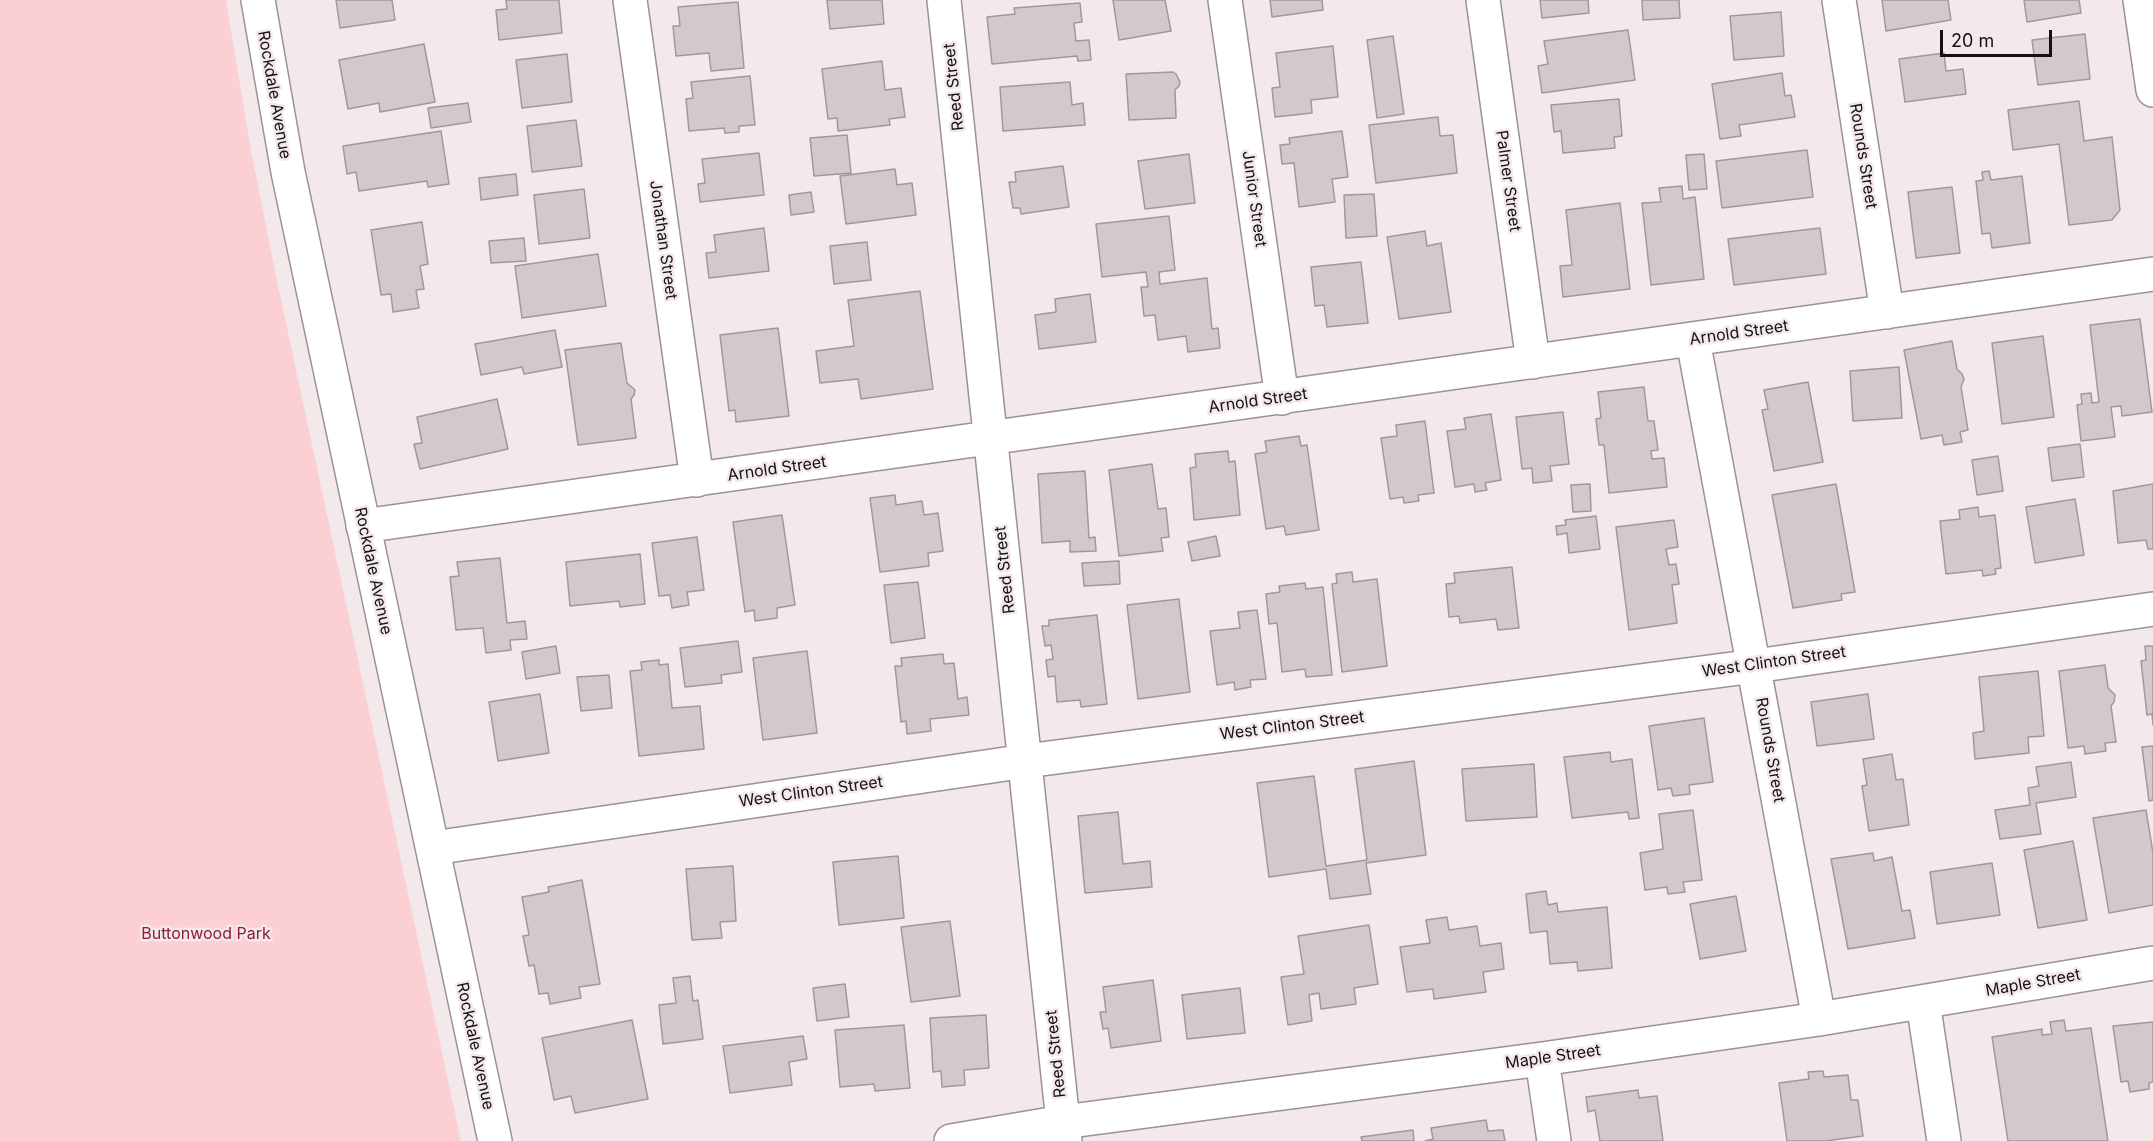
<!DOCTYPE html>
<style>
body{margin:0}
#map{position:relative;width:2153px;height:1141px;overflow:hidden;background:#f4e9ea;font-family:Inter,sans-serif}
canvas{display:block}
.scale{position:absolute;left:1940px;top:30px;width:112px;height:27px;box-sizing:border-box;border:3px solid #151111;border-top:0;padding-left:8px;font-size:18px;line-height:21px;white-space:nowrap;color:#151111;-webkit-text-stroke:4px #f4e9ea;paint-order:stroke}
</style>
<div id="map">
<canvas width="2153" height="1141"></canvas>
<div class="scale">20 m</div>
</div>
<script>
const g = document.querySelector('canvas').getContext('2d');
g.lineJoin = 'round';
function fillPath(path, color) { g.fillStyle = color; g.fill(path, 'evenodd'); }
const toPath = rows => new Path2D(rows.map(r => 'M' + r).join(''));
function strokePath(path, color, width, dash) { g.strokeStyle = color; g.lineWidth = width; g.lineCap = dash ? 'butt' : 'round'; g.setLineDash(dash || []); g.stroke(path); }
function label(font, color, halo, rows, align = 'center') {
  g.font = font + ' Inter,sans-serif'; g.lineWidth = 5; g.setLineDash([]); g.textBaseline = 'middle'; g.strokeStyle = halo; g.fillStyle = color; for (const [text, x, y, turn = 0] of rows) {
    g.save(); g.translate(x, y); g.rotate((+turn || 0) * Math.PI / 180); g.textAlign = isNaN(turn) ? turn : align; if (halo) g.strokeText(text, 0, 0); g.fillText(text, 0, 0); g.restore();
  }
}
fillPath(toPath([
 [0,0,226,0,251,150,277,281,461,1141,0,1141]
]), '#fccfd5');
const building = toPath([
 [336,0,392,0,395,20,340,28,336,0],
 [506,0,559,0,562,33,499,40,496,10,507,9,506,0],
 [827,0,882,0,884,24,830,29,827,0],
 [1113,0,1165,0,1171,31,1119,40,1113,0],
 [1270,0,1322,0,1323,10,1272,17,1270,0],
 [1540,0,1588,0,1589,13,1542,18,1540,0],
 [1642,0,1679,0,1680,18,1643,20,1642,0],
 [1882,0,1948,0,1951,20,1886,31,1882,0],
 [2024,0,2079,0,2081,13,2027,22,2024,0],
 [738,2,744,68,711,71,709,53,676,56,673,26,680,26,678,7,738,2],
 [1080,3,1082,22,1074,23,1076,41,1089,40,1091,60,1078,61,1077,56,992,64,987,17,1015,14,1014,8,1080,3],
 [1781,12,1784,56,1734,60,1730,16,1781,12],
 [1628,30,1635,80,1542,93,1538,66,1548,64,1544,41,1628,30],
 [2085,34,2090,79,2038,85,2032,40,2085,34],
 [1393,36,1404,114,1377,118,1367,40,1393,36],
 [424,44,435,102,380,112,379,103,348,109,339,60,424,44],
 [1333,46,1338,97,1311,100,1312,113,1275,117,1272,88,1280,87,1276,53,1333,46],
 [1944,53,1946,71,1963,69,1966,94,1905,102,1899,59,1944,53],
 [567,54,572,102,522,108,516,60,567,54],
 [882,61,885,90,901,88,905,117,889,119,890,125,838,131,837,118,828,119,822,69,882,61],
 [1173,72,1176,74,1180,82,1179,86,1175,90,1176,118,1129,120,1126,74,1173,72],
 [1782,73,1785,96,1791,95,1795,117,1739,125,1741,136,1720,139,1712,84,1782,73],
 [750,76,755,125,739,126,739,132,725,133,724,128,689,131,686,99,693,98,691,82,750,76],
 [1070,82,1072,105,1083,103,1085,125,1003,131,1000,87,1070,82],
 [1619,99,1622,136,1614,137,1615,148,1563,153,1561,131,1554,132,1551,105,1619,99],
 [2079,101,2084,141,2112,137,2120,210,2112,220,2069,225,2059,144,2013,150,2008,110,2079,101],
 [468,103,471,122,431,128,428,108,468,103],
 [1438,117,1440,136,1453,135,1457,173,1376,183,1369,125,1438,117],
 [576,120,582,166,532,172,527,126,576,120],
 [441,131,449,184,428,187,427,181,359,191,356,172,347,174,343,146,441,131],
 [1342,131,1348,177,1332,179,1335,202,1299,207,1294,163,1282,164,1280,145,1290,144,1289,138,1342,131],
 [847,135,851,173,814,176,810,138,847,135],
 [1807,150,1813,197,1722,208,1716,161,1807,150],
 [759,153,764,195,700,202,698,184,705,183,702,159,759,153],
 [1189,154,1195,203,1145,209,1138,161,1189,154],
 [1704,154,1707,189,1689,190,1686,155,1704,154],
 [1063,166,1069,207,1021,214,1020,208,1013,208,1009,182,1016,182,1015,172,1063,166],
 [895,169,897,185,912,183,916,215,846,224,840,176,895,169],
 [1989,171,1991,180,2022,176,2030,243,1992,248,1990,233,1982,234,1976,181,1983,180,1982,172,1989,171],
 [516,174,518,195,481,200,479,178,516,174],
 [1682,186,1683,199,1695,197,1704,279,1651,285,1642,203,1661,202,1659,188,1682,186],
 [1952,187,1960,253,1916,258,1908,192,1952,187],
 [584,189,590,238,539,244,534,195,584,189],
 [811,192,814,212,791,215,789,195,811,192],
 [1374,194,1377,236,1346,238,1344,195,1374,194],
 [1620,203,1630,289,1563,297,1560,266,1572,265,1566,210,1620,203],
 [1169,216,1175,270,1159,272,1160,284,1207,278,1212,329,1218,328,1220,348,1188,352,1186,336,1158,340,1155,315,1144,316,1141,287,1148,287,1146,272,1102,277,1096,224,1169,216],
 [422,222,428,264,420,266,424,289,416,290,419,308,393,312,391,294,381,295,371,230,422,222],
 [764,228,769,271,709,278,706,253,716,252,714,235,764,228],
 [1820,228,1826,274,1734,285,1728,239,1820,228],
 [1425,231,1427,246,1441,243,1451,312,1399,319,1387,237,1425,231],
 [524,238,526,261,491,263,489,241,524,238],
 [867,242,871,280,834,284,830,246,867,242],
 [598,254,606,306,522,318,515,266,598,254],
 [1361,262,1368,323,1327,327,1324,305,1315,306,1311,267,1361,262],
 [920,291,933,389,861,399,858,379,820,383,816,351,854,346,848,300,920,291],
 [1090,294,1096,342,1039,349,1035,315,1056,312,1055,299,1090,294],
 [2140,319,2152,412,2122,416,2121,406,2111,407,2115,437,2081,441,2077,405,2082,404,2081,394,2091,393,2092,403,2099,402,2090,325,2140,319],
 [778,328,789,416,736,422,735,410,729,411,720,335,778,328],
 [555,330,562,367,524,374,522,367,481,375,475,344,555,330],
 [2043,336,2054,417,2002,424,1992,343,2043,336],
 [1952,341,1957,369,1962,374,1964,379,1961,387,1968,430,1960,432,1962,442,1944,445,1942,435,1921,439,1904,350,1952,341],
 [621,343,627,383,635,390,634,395,631,399,636,438,578,445,565,350,621,343],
 [1899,367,1902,418,1853,421,1850,371,1899,367],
 [1808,382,1823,462,1774,471,1762,410,1768,409,1764,390,1808,382],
 [1644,387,1648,421,1654,421,1658,450,1651,451,1652,459,1664,458,1667,487,1609,493,1604,445,1599,445,1596,419,1601,418,1598,392,1644,387],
 [497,399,508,449,420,469,414,444,422,443,417,417,497,399],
 [1563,412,1569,464,1550,466,1552,481,1533,483,1532,468,1522,469,1516,417,1563,412],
 [1491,414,1501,480,1485,483,1487,490,1475,492,1474,484,1455,487,1447,431,1466,429,1464,418,1491,414],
 [1425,421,1434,493,1418,495,1419,501,1404,503,1403,497,1390,499,1381,438,1397,436,1396,425,1425,421],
 [1299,436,1301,446,1307,445,1319,530,1286,535,1284,526,1266,529,1255,454,1267,452,1265,441,1299,436],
 [2080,444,2084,477,2052,481,2048,448,2080,444],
 [1228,451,1229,462,1235,461,1240,515,1194,520,1190,468,1196,467,1195,454,1228,451],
 [1998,456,2003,491,1977,495,1972,460,1998,456],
 [1152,464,1158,509,1166,508,1169,537,1161,538,1163,551,1119,556,1109,470,1152,464],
 [1085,471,1089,538,1095,537,1096,551,1070,552,1070,541,1042,543,1038,474,1085,471],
 [1590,484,1591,511,1573,512,1571,485,1590,484],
 [1836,484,1855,592,1841,594,1842,600,1793,608,1772,495,1836,484],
 [2153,484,2153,549,2148,549,2146,540,2118,543,2113,491,2153,484],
 [895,495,896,505,922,501,924,515,938,513,943,551,928,553,929,566,880,572,870,498,895,495],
 [2075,499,2084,555,2035,563,2026,507,2075,499],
 [1978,507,1979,517,1995,515,2001,568,1995,569,1996,574,1983,576,1982,570,1946,574,1940,521,1960,519,1959,510,1978,507],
 [782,515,795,605,777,608,777,618,755,621,754,610,745,612,733,522,782,515],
 [1596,516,1600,549,1569,553,1567,533,1557,535,1556,526,1566,525,1565,520,1596,516],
 [1674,520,1678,547,1666,549,1669,565,1676,564,1679,584,1672,585,1677,623,1629,630,1616,527,1674,520],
 [1216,536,1220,556,1192,561,1188,542,1216,536],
 [697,537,704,590,687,592,689,605,672,608,670,595,659,596,652,543,697,537],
 [640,554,645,604,620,607,619,601,570,606,566,562,640,554],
 [500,558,507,623,525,621,527,639,510,640,511,650,486,653,483,628,456,630,450,577,459,576,457,562,500,558],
 [1119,561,1120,584,1084,586,1082,563,1119,561],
 [1512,567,1519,628,1498,630,1496,619,1460,623,1459,616,1449,617,1446,584,1455,583,1454,573,1512,567],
 [1352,572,1353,582,1377,579,1387,666,1342,672,1332,584,1337,583,1336,574,1352,572],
 [918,582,925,638,891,643,884,585,918,582],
 [1305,583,1306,589,1323,587,1332,675,1306,677,1305,669,1282,672,1277,623,1269,624,1266,594,1280,592,1279,586,1305,583],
 [1179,599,1190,692,1138,699,1127,605,1179,599],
 [1257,610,1266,679,1250,680,1251,687,1235,690,1234,682,1217,685,1210,631,1240,628,1238,612,1257,610],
 [1097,615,1107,704,1081,707,1080,700,1057,702,1055,676,1048,677,1046,660,1053,659,1051,645,1045,646,1042,626,1049,626,1049,620,1097,615],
 [738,641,742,672,721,675,722,683,685,687,680,648,738,641],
 [556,646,560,673,526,679,522,652,556,646],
 [2145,646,2153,646,2153,725,2152,714,2147,715,2141,661,2146,660,2145,646],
 [807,651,817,733,763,740,753,658,807,651],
 [943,654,944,664,954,663,958,699,967,697,969,715,930,719,931,731,907,734,906,721,901,722,895,666,902,666,901,658,943,654],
 [659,660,659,665,668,664,672,708,700,706,704,749,639,756,630,671,642,670,641,662,659,660],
 [2105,665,2108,688,2115,695,2114,702,2111,706,2116,742,2105,743,2106,751,2085,754,2084,746,2068,748,2059,671,2105,665],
 [2038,671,2044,736,2028,737,2029,753,1975,759,1973,733,1984,731,1979,677,2038,671],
 [609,675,612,708,581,711,577,677,609,675],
 [540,694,549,753,498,761,489,702,540,694],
 [1868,694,1874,739,1817,746,1811,702,1868,694],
 [1704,718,1713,782,1689,785,1690,794,1673,796,1671,788,1658,790,1649,726,1704,718],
 [2153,746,2153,800,2149,801,2142,747,2153,746],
 [1610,752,1611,762,1632,759,1639,818,1629,819,1628,812,1572,818,1564,757,1610,752],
 [1892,754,1896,780,1903,779,1909,825,1869,831,1862,786,1867,785,1863,759,1892,754],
 [1414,761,1426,855,1366,863,1371,894,1330,899,1326,869,1269,877,1257,783,1314,776,1326,866,1367,860,1355,769,1414,761],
 [2071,762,2076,797,2036,803,2041,834,2000,839,1995,810,2030,805,2028,788,2039,786,2036,767,2071,762],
 [1534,764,1537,817,1466,821,1462,769,1534,764],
 [1693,810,1702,880,1683,882,1685,892,1668,894,1667,887,1645,890,1640,853,1663,849,1659,814,1693,810],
 [2146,810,2153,853,2153,905,2109,913,2093,818,2146,810],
 [1118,812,1123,864,1150,861,1152,887,1085,893,1078,816,1118,812],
 [2073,841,2087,920,2038,928,2024,850,2073,841],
 [1873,853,1874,861,1892,857,1902,911,1910,910,1915,938,1848,949,1831,859,1873,853],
 [898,856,904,918,839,925,833,862,898,856],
 [1992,863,2000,915,1937,924,1930,872,1992,863],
 [733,866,736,921,720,922,722,938,692,940,686,869,733,866],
 [582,880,600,984,579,987,581,998,550,1004,548,993,539,994,534,965,529,966,523,936,529,935,522,897,549,892,548,887,582,880],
 [1546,891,1548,905,1557,903,1558,912,1607,907,1612,968,1578,971,1577,962,1550,964,1547,931,1530,933,1526,894,1546,891],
 [1736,896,1746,951,1700,959,1690,904,1736,896],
 [1447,917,1449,930,1477,926,1480,946,1501,943,1504,969,1483,972,1486,992,1434,999,1433,989,1407,992,1400,947,1430,943,1426,920,1447,917],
 [950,921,960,996,911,1002,901,927,950,921],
 [1369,925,1378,984,1354,988,1356,1004,1321,1009,1319,993,1309,995,1312,1021,1288,1025,1281,977,1304,974,1298,936,1369,925],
 [690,976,693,1001,698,1000,703,1039,663,1044,659,1005,676,1003,673,978,690,976],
 [1153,980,1161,1041,1111,1048,1108,1028,1103,1029,1100,1012,1106,1012,1103,987,1153,980],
 [845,984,849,1017,817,1021,813,988,845,984],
 [1240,988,1245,1033,1187,1039,1182,995,1240,988],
 [986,1015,989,1068,964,1070,965,1085,942,1087,941,1071,933,1072,930,1018,986,1015],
 [632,1020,648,1099,575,1113,571,1096,554,1100,542,1038,632,1020],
 [2064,1020,2066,1031,2091,1028,2108,1141,2008,1141,1992,1037,2042,1029,2042,1035,2052,1034,2050,1022,2064,1020],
 [2153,1022,2153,1082,2149,1083,2149,1089,2130,1092,2128,1081,2121,1082,2113,1026,2153,1022],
 [904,1025,910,1088,875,1091,874,1084,840,1087,835,1030,904,1025],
 [803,1036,807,1059,789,1062,792,1085,730,1093,723,1046,803,1036],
 [1823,1071,1824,1077,1848,1075,1851,1100,1858,1100,1863,1136,1825,1141,1787,1141,1779,1083,1809,1079,1808,1072,1823,1071],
 [1638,1090,1639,1098,1657,1096,1663,1141,1600,1141,1595,1110,1588,1112,1586,1097,1638,1090],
 [1486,1120,1488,1131,1503,1130,1505,1141,1425,1141,1433,1139,1431,1128,1486,1120],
 [1413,1130,1414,1141,1362,1141,1361,1137,1413,1130]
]);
fillPath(building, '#d4c9ca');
strokePath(building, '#a29799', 1.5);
const minor = toPath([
 [630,0,697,480],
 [944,0,1065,1141],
 [1225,0,1282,398],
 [1483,0,1533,362],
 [1839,0,1887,312],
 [2140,0,2153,90],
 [1693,340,1819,1019],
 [363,526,2153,274],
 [433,848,1026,761,1755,666,2153,609],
 [1923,1002,1944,1141],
 [1542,1059,1554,1141],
 [951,1141,1063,1122,1542,1059,1819,1019,2153,963]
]);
const major = toPath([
 [258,0,288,172,495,1141]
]);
strokePath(minor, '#9c9293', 36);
strokePath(major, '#9c9293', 36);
strokePath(minor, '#fff', 33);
strokePath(major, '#fff', 33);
label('16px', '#151111', '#f4e9ea', [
 ["Reed Street",954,87,-96],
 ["Rockdale Avenue",274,95,80],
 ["Rounds Street",1863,156,81],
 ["Palmer Street",1508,181,82],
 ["Junior Street",1254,199,82],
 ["Jonathan Street",663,240,82],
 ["Arnold Street",1739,333,-8],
 ["Arnold Street",1258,401,-8],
 ["Arnold Street",777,469,-8],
 ["Reed Street",1005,570,-96],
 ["Rockdale Avenue",373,571,78],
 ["West Clinton Street",1774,662,-8],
 ["West Clinton Street",1292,726,-7],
 ["Rounds Street",1770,750,80],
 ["West Clinton Street",811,792,-8],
 ["Maple Street",2033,983,-10],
 ["Rockdale Avenue",475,1046,78],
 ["Reed Street",1056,1054,-96],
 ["Maple Street",1553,1057,-8]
]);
label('16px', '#8c1a3d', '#f4e9ea', [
 ["Buttonwood Park",206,934]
]);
</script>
